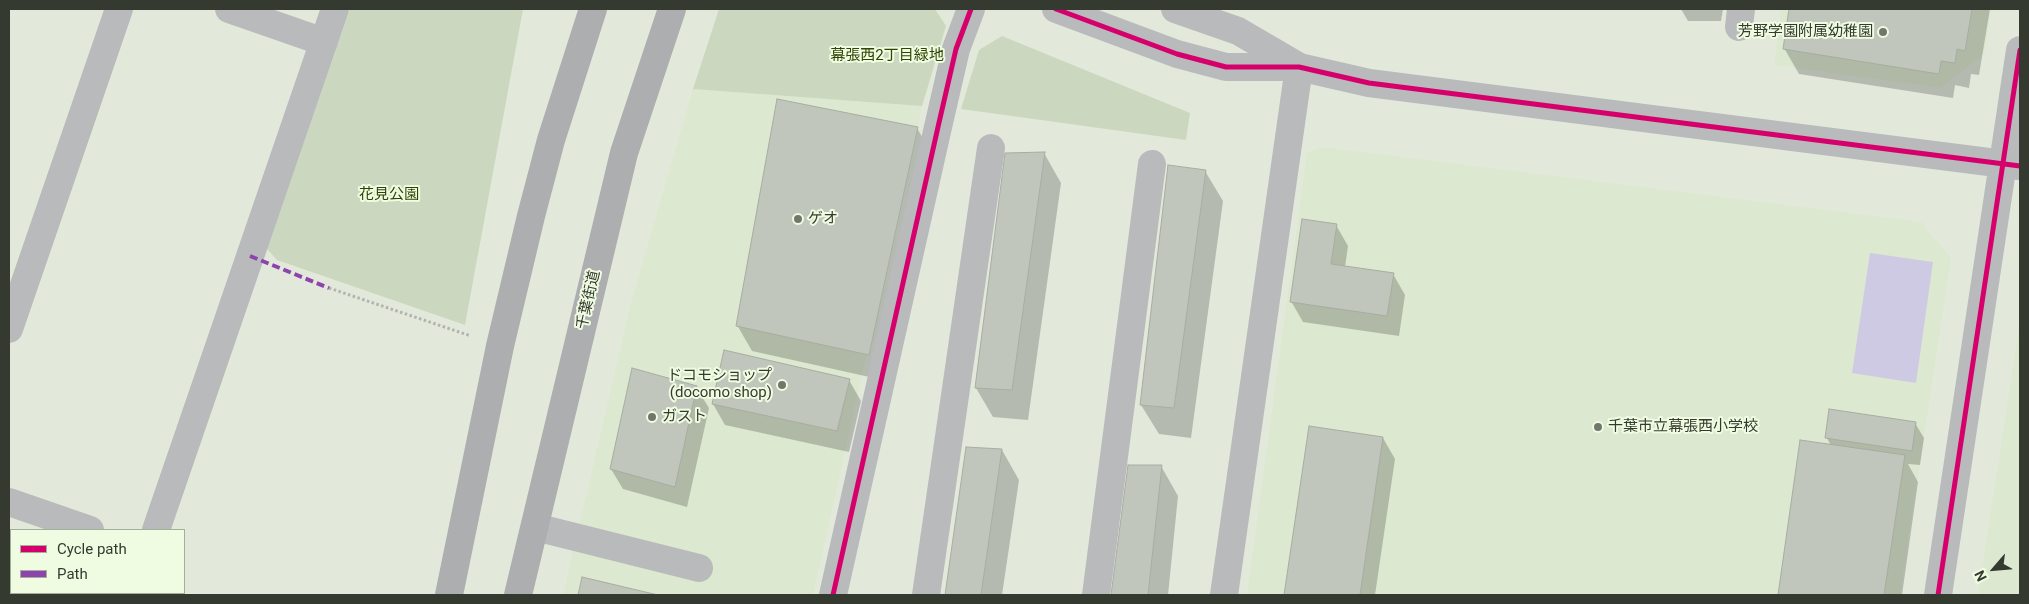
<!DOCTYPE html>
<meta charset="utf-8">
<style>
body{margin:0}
#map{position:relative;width:2029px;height:604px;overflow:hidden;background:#e2e9db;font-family:Roboto,sans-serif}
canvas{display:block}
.frame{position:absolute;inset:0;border:10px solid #353a30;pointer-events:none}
.legend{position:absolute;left:10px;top:529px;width:175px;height:65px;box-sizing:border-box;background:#f0fce2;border:1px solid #a5ae9b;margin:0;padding:6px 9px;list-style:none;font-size:15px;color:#353a30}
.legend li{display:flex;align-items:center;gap:10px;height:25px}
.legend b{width:25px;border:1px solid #a5ae9b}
.north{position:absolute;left:1969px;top:544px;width:50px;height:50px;-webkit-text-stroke:4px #f0fce2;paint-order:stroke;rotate:243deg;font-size:14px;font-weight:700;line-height:20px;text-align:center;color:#353a30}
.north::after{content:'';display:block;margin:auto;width:18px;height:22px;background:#353a30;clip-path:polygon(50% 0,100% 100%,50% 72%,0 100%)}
</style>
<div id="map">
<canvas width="2029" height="604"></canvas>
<div class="frame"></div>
<ul class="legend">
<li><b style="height:6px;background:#d6006c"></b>Cycle path</li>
<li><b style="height:6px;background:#8e44ad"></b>Path</li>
</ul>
<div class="north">N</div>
</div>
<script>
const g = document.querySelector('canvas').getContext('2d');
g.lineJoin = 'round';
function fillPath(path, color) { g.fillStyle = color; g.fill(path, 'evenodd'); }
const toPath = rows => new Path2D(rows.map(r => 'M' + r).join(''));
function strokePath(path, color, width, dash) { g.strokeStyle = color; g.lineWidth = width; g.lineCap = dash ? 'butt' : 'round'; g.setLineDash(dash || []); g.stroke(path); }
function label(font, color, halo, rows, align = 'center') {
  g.font = font + ' Roboto,"Noto Sans JP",sans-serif'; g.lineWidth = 4; g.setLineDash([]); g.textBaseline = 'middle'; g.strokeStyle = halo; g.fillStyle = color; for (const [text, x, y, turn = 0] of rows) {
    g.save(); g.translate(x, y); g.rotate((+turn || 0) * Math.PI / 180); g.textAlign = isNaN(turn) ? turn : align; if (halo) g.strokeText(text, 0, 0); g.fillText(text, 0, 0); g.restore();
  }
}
fillPath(toPath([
 [1781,9,1991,9,1984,54,1941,88,1774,65],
 [693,89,922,106,813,595,563,595,632,299],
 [1321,147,1921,222,1951,258,1900,595,1247,595,1307,153],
 [2020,322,2020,595,1978,595]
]), '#dce8cf');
fillPath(toPath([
 [350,9,523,9,465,325,277,260,267,249],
 [719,9,935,9,946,26,922,106,693,89],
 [1002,36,1190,113,1186,140,961,109,979,50]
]), '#cbd7bf');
fillPath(toPath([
 [1870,253,1933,262,1916,383,1852,373]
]), '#cecae4');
fillPath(toPath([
 [1681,9,1723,9,1721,21,1688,21],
 [1790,9,1990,9,1979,75,1971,74,1969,88,1955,85,1953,98,1799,74,1784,48],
 [917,128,932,154,883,380,752,351,737,325],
 [1044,153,1061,183,1028,420,993,417,976,388],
 [1205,171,1223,201,1191,438,1159,434,1141,405],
 [1336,225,1348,246,1345,267,1393,274,1405,295,1399,336,1303,322,1291,301],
 [849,380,861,401,849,452,725,425,713,404],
 [696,387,709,408,687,507,623,489,611,469],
 [1915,423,1924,438,1920,465,1908,464,1918,482,1902,595,1779,595,1801,441,1831,446,1827,438],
 [1310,428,1383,438,1395,459,1375,595,1286,595],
 [967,449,1002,450,1019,480,1002,595,946,595],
 [1130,466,1161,466,1178,496,1168,595,1113,595],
 [583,578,652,595,580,595]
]), '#0003');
const building = toPath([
 [1789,9,1972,9,1965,51,1957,49,1955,63,1941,61,1939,74,1783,49,1789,9],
 [777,99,918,127,869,355,736,326,777,99],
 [1045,152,1012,390,975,388,1005,153,1045,152],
 [1168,165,1206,170,1174,408,1140,405,1168,165],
 [1302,219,1337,224,1331,264,1394,273,1387,316,1290,302,1302,219],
 [724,350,850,379,837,431,712,404,724,350],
 [632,368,697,386,675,487,610,469,632,368],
 [1829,409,1916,422,1912,451,1825,438,1829,409],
 [1309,426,1383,437,1360,595,1284,595,1309,426],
 [1800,440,1905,455,1884,595,1778,595,1800,440],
 [966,447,1002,449,981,595,945,595,966,447],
 [1128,465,1162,465,1148,595,1111,595,1128,465],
 [582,577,658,595,578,595,582,577]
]);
fillPath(building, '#c0c6bb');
strokePath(building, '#a8ada2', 1);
strokePath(toPath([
 [329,288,471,336]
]), '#b2b3b1', 3, [2.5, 2.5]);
strokePath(toPath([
 [229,9,324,42],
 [1056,9,1177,54,1226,67,1299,67,1369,83,2020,166],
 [1175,9,1238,31,1298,66],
 [1739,27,1741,9],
 [9,329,119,9],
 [9,502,90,530],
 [535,527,699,568],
 [156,530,335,9],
 [133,595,134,593],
 [833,595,938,127,956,49,971,9],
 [926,595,991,148],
 [1096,595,1152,164],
 [1224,595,1299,67],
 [1938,595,2020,50]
]), '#b9babb', 28);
strokePath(toPath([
 [449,595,500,346,531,216,551,140,593,9],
 [518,595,624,153,672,9]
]), '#adaeaf', 28);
strokePath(toPath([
 [250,256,329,288]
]), '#8e44ad', 4, [8, 4]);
strokePath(toPath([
 [1056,9,1177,54,1226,67,1299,67,1369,83,2020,166],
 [833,595,938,127,956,49,971,9],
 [1938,595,2020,50]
]), '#d6006c', 5);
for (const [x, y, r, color] of [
 [1883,32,5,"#72776c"],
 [798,219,5,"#72776c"],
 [782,385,5,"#72776c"],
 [652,417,5,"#72776c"],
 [1598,427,5,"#72776c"]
]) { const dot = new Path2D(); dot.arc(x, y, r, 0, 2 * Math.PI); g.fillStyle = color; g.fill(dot); strokePath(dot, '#f0fce2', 2); }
label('15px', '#353a30', '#f0fce2', [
 ["芳野学園附属幼稚園",1873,32,"right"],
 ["ゲオ",808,219],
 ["ドコモショップ",772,376,"right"],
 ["(docomo shop)",772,393,"right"],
 ["ガスト",662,417],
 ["千葉市立幕張西小学校",1608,427]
], 'left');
label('15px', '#2e4402', '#f0fce2', [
 ["幕張西2丁目緑地",887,56],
 ["花見公園",389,195]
]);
label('15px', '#353a30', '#f0fce2', [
 ["千葉街道",589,300,-77]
]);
</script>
